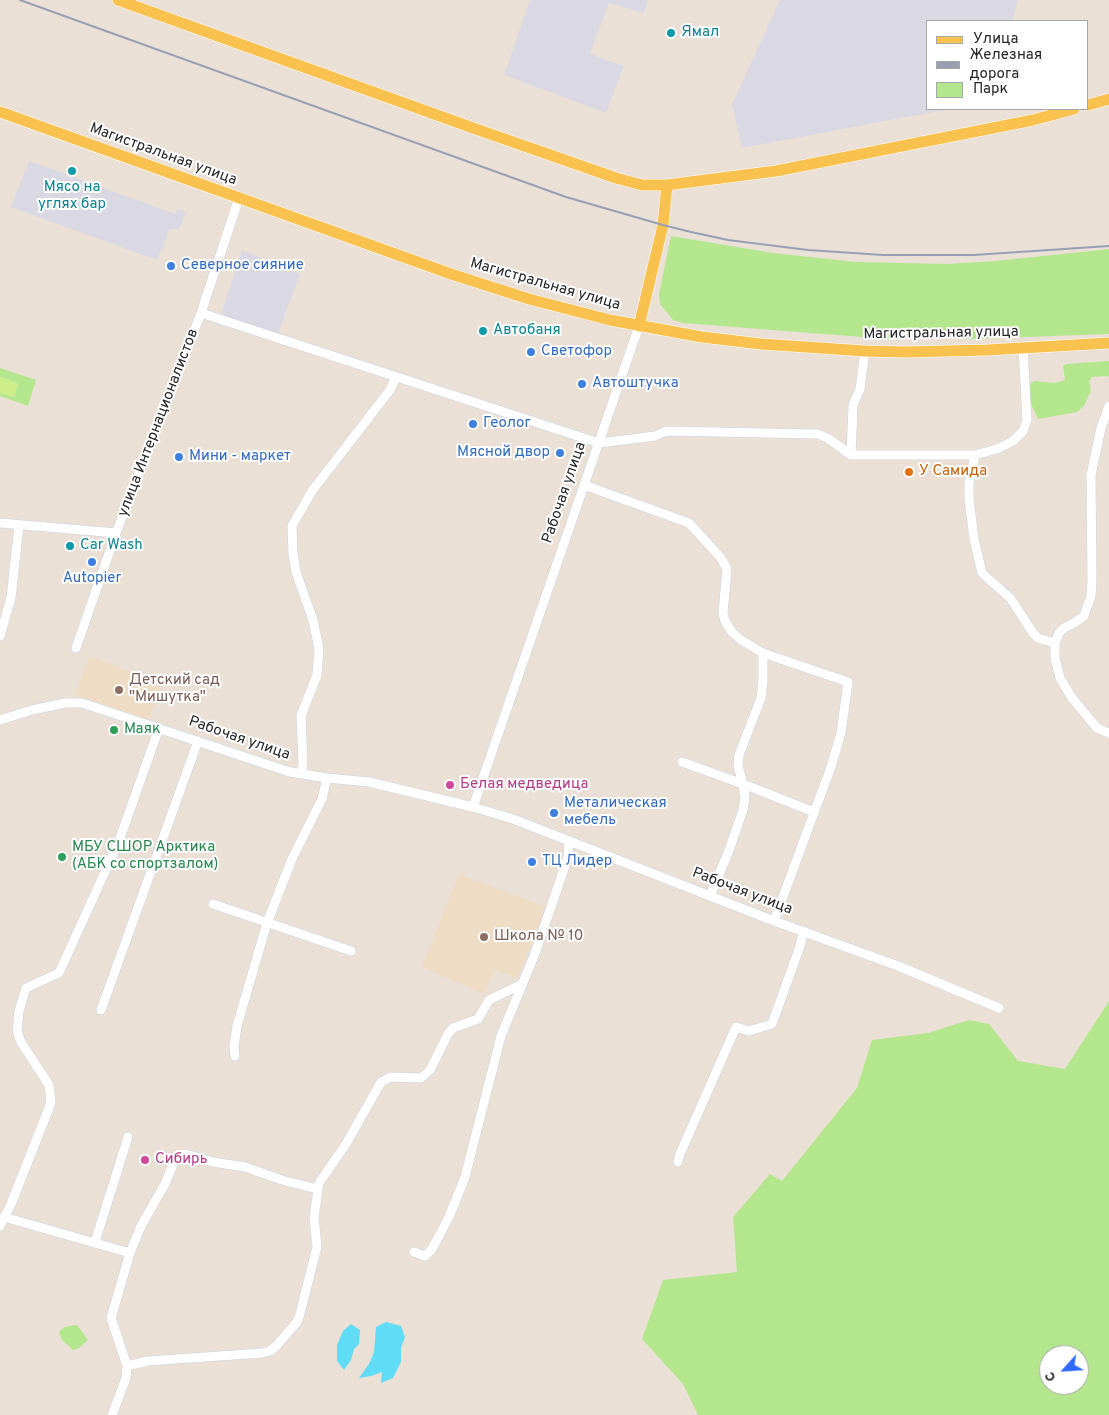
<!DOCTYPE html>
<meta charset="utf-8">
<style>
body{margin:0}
#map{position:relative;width:1109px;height:1415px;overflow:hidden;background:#ebe0d6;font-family:Overpass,sans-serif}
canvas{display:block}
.legend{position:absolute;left:926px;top:20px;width:162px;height:90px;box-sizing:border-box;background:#fff;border:1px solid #a8a8a8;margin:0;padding:6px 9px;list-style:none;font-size:15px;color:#262626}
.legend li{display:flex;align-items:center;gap:10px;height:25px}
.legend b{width:25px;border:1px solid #a8a8a8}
.north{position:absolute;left:1039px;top:1345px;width:50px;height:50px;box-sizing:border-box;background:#fff;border:1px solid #a8a8a8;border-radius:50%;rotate:244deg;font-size:14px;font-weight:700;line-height:20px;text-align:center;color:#262626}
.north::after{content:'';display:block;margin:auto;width:18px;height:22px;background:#2f69ff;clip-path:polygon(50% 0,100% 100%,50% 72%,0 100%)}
</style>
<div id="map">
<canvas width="1109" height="1415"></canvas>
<ul class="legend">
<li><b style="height:6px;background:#f9c14d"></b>Улица</li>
<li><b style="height:6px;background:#999fb3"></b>Железная дорога</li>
<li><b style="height:14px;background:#b4e68e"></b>Парк</li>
</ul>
<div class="north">С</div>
</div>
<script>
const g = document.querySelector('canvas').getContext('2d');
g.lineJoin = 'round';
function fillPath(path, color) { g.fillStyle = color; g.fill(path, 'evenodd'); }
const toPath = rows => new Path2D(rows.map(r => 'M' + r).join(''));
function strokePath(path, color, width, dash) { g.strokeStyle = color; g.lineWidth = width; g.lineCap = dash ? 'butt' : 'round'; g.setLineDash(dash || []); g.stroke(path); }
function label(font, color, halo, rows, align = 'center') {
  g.font = font + ' Overpass,sans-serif'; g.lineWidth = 4; g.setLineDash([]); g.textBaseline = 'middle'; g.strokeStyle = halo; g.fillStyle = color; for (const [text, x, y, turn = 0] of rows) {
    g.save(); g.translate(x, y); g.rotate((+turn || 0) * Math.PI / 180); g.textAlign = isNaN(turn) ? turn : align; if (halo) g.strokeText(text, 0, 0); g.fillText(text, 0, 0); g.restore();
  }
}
fillPath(toPath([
 [530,0,648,0,644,13,609,3,590,54,624,66,606,113,504,75],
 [780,0,1018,0,1012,21,928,21,928,109,949,109,742,148,732,104],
 [29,161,175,214,178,208,186,212,179,229,170,229,157,260,11,207],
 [242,250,300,274,278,334,221,315]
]), '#dad8e2');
fillPath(toPath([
 [90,656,162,684,148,720,75,696],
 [459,874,546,907,517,979,494,969,484,994,422,967]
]), '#eedcc4');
fillPath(toPath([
 [671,236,773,253,856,262,947,264,996,261,1109,249,1109,334,971,339,954,336,919,335,888,339,683,323,673,320,660,304,659,294],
 [1109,361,1109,377,1106,376,1092,377,1089,381,1091,391,1089,395,1084,406,1077,412,1038,419,1030,402,1028,387,1031,383,1035,381,1055,383,1065,380,1063,366,1067,364],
 [0,368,36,380,28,406,0,396,0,393,14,397,18,384,0,377],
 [1109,1001,1109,1415,698,1415,683,1384,642,1339,663,1280,737,1272,733,1217,770,1174,782,1181,857,1088,872,1040,928,1033,969,1020,989,1024,1018,1061,1065,1069],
 [1049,1355,1079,1355,1079,1385,1049,1385],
 [77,1325,88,1340,79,1348,73,1350,62,1340,59,1332,64,1327]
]), '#b4e68e');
fillPath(toPath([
 [0,377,18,384,14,397,0,393]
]), '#cdee88');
fillPath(toPath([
 [386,1322,401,1326,405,1337,401,1348,401,1362,393,1378,381,1383,382,1372,371,1376,359,1378,369,1364,374,1352,376,1327],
 [351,1324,360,1330,359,1344,354,1349,351,1360,344,1370,337,1361,337,1345,343,1331]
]), '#60dcf6');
const minor = toPath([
 [201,313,599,443,655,436,666,431,818,434,829,439,851,455,975,455,997,449,1013,441,1023,431,1027,420,1023,348],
 [1109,406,1101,428,1091,475,1092,581,1091,596,1084,616,1074,623,1064,628,1059,633,1055,643,1055,658,1060,678,1072,698,1097,728,1109,733],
 [851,455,853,405,860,389,865,351],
 [975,455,969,484,969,499,974,539,982,573,1011,599,1033,633,1038,638,1055,643],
 [584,485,689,523,721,558,727,569,723,613,725,621,732,632,741,640,763,653,848,682,841,733,831,767,774,921],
 [0,523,116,533],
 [0,636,11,598,19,525],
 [76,648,116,533,201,313,239,198],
 [763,653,763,681,761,698,739,755,738,766,743,784,814,812],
 [0,720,32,710,65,703,82,703,290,772,327,778,369,782,473,807,513,819,774,921,898,966,999,1008],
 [682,762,743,784,744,790,745,797,743,810,728,853,710,896],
 [301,774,303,764,301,716,317,675,319,649,313,620,296,572,293,554,292,526,312,491,390,390,396,377],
 [473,807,639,326],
 [213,904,351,951],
 [101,1010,198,741],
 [235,1056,234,1047,237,1026,267,923,292,859,322,799,327,778],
 [678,1162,680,1154,736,1027,749,1031,772,1024,799,949,804,931],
 [4,1217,130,1253],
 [0,1226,11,1204,51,1103,49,1085,21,1042,17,1031,19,1011,26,988,59,973,119,841,159,728],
 [95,1242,128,1137],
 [414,1252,425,1256,432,1249,449,1217,465,1177,501,1036,534,956,551,907,568,857,569,841],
 [127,1366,148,1361,262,1353,270,1351,277,1345,297,1322,300,1314,317,1247,314,1217,319,1183,346,1144,381,1082,391,1077,421,1078,430,1070,448,1034,453,1028,478,1019,489,1000,522,984],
 [112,1415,126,1378,127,1366,111,1318,130,1253,141,1226,165,1184,174,1162,178,1157,186,1154,213,1162,245,1167,282,1180,317,1189]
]);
const major = toPath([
 [118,0,473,128,616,178,642,185,667,185,776,171,1033,120,1074,109],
 [1088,105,1109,99],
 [0,112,451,274,529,299,610,320,702,337,761,344,865,351,906,352,987,350,1109,343],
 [639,326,663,225,667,185]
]);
strokePath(minor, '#ccd2e1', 10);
strokePath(major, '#fff', 12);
strokePath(minor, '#fff', 9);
strokePath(major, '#f9c14d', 11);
strokePath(toPath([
 [20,0,566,197,663,225,691,232,728,240,808,250,883,255,974,255,1109,246]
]), '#999fb3', 2);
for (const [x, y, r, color] of [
 [671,33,5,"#0f9aa8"],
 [72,171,5,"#0f9aa8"],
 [171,266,5,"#3f7fe0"],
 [483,331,5,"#0f9aa8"],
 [531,352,5,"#3f7fe0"],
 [582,384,5,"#3f7fe0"],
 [473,424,5,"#3f7fe0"],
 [560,453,5,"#3f7fe0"],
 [179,457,5,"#3f7fe0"],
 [909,472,5,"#e8710a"],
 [70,546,5,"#0f9aa8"],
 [92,562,5,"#3f7fe0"],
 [119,690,5,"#8d6e63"],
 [114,730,5,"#2e9e5b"],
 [450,785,5,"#d1479c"],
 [554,813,5,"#3f7fe0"],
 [62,857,5,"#2e9e5b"],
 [532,862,5,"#3f7fe0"],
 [484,937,5,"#8d6e63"],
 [145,1160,5,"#d1479c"]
]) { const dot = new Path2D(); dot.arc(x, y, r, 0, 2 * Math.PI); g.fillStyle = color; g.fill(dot); strokePath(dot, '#fff', 2); }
label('15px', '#0d838f', '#fff', [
 ["Ямал",681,33],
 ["Мясо на",72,188,"center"],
 ["углях бар",72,205,"center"],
 ["Автобаня",493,331],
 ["Car Wash",80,546]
], 'left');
label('15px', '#262626', '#fff', [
 ["Магистральная улица",163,155,20],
 ["Магистральная улица",545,285,16],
 ["Магистральная улица",941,334,-1],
 ["улица Интернационалистов",159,423,-69],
 ["Рабочая улица",565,493,-71],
 ["Рабочая улица",239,739,19],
 ["Рабочая улица",742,892,21]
]);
label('15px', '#366cbe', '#fff', [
 ["Северное сияние",181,266],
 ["Светофор",541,352],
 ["Автоштучка",592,384],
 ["Геолог",483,424],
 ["Мясной двор",550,453,"right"],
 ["Мини - маркет",189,457],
 ["Autopier",92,579,"center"],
 ["Металическая",564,804],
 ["мебель",564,821],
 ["ТЦ Лидер",542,862]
], 'left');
label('15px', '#c56008', '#fff', [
 ["У Самида",919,472]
], 'left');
label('15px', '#785e54', '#fff', [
 ["Детский сад",129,681],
 ["\"Мишутка\"",129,698],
 ["Школа № 10",494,937]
], 'left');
label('15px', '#27864d', '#fff', [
 ["Маяк",124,730],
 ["МБУ СШОР Арктика",72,848],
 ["(АБК со спортзалом)",72,865]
], 'left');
label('15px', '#b23c85', '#fff', [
 ["Белая медведица",460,785],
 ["Сибирь",155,1160]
], 'left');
</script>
